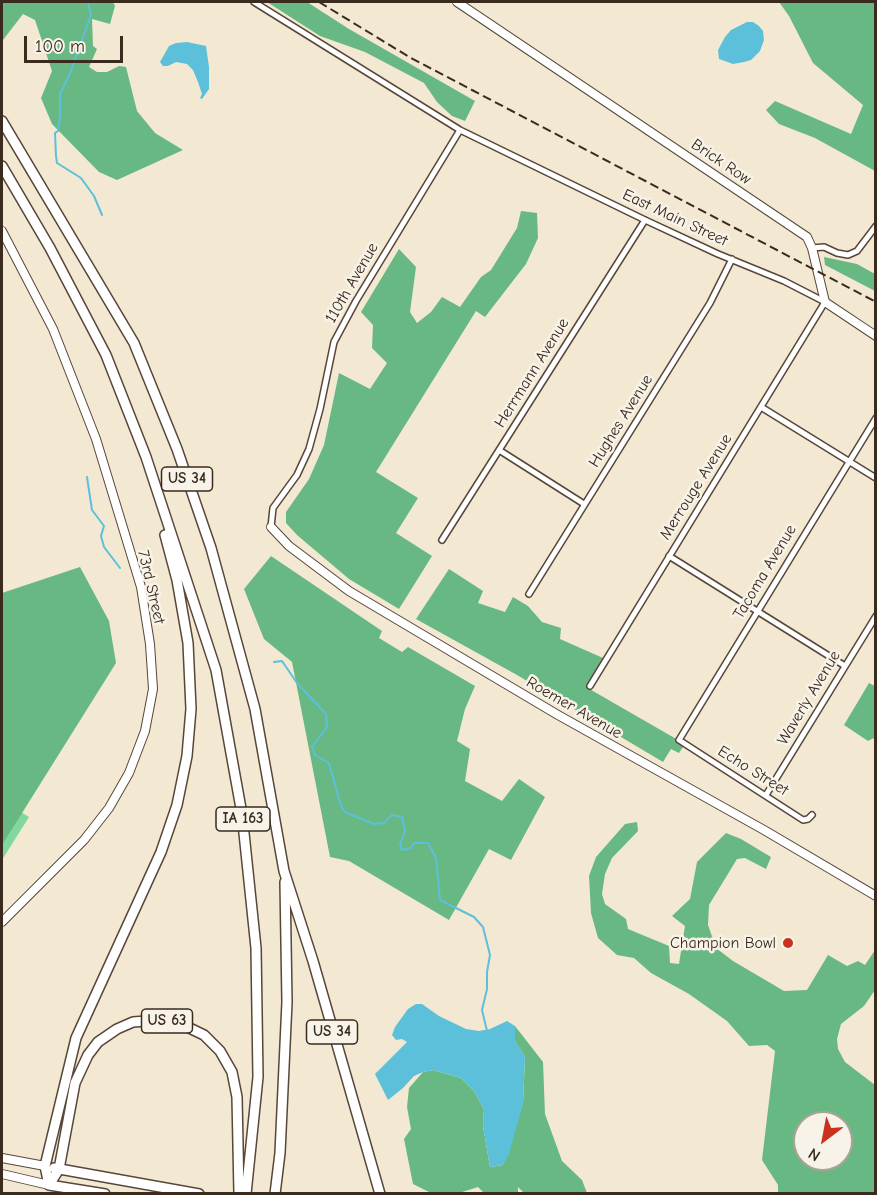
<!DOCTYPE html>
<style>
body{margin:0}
#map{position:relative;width:877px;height:1195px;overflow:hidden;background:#f3e8d2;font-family:"Comic Neue",sans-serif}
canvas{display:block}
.frame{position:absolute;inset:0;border:3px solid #3b2a1e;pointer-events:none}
.north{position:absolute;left:793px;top:1111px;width:60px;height:60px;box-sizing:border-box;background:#f7f3e8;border:2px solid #aca397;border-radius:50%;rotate:212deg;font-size:16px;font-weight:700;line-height:24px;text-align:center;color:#3b2a1e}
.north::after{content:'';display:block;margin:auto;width:21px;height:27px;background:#c8321e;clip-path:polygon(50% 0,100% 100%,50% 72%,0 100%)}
.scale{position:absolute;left:24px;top:36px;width:99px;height:27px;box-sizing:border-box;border:3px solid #3b2a1e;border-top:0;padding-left:8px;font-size:18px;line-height:21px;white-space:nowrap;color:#3b2a1e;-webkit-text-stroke:4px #f7f3e8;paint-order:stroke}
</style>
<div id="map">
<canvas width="877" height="1195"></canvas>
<div class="frame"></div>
<div class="north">N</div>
<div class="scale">100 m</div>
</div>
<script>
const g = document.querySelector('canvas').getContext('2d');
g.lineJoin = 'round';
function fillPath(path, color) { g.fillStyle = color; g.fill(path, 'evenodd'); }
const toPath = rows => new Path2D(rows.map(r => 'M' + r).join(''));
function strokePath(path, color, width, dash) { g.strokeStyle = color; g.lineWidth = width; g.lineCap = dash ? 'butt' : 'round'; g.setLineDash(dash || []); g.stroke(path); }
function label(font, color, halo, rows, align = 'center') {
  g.font = font + ' "Comic Neue",sans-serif'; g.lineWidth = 5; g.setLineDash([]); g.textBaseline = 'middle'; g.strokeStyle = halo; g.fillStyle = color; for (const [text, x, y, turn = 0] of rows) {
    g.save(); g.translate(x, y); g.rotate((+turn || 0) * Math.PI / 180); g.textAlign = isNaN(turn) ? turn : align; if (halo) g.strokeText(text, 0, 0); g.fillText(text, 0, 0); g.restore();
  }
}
fillPath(toPath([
 [2,800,29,817,2,860]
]), '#80d89d');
fillPath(toPath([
 [2,2,113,2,115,6,110,24,92,19,93,46,97,49,89,67,97,72,107,72,119,66,126,67,137,111,155,133,183,150,117,180,99,172,52,124,41,98,52,71,35,20,23,14,3,40],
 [267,2,307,2,349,29,475,101,465,121,452,116,437,102,424,83,365,52,320,36],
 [779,2,875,2,875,171,815,138,779,124,766,110,775,101,851,134,863,105,813,63,789,16],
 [521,211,537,213,538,238,526,264,485,317,476,311,376,472,418,498,396,533,432,556,399,609,349,579,297,535,286,523,286,512,309,479,324,445,339,373,370,389,387,363,372,348,373,325,361,312,399,249,416,267,410,312,417,323,431,312,442,297,460,307,481,277,491,270,517,228],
 [824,257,857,264,875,274,875,291,825,265],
 [271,556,382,631,379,638,402,652,408,647,475,686,465,709,457,741,470,749,465,781,502,801,519,779,545,797,511,860,489,849,449,920,349,861,330,857,292,662,264,639,244,589],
 [80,567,109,621,116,663,2,845,2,593],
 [449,569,483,591,478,603,505,612,513,597,528,606,542,622,561,628,560,639,603,658,586,687,685,744,679,753,671,749,663,762,517,675,416,619],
 [869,683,875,686,876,737,868,741,844,725],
 [637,822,638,831,612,858,605,874,602,894,605,904,626,919,628,929,669,946,670,963,679,964,685,926,672,916,690,899,697,862,726,833,741,839,771,857,766,869,745,858,737,859,709,905,708,925,716,948,733,961,784,991,807,990,828,955,847,966,858,961,865,965,875,950,875,990,864,1006,841,1024,837,1039,838,1049,845,1062,875,1085,875,1193,778,1193,778,1185,762,1160,775,1051,767,1045,749,1046,727,1021,689,994,651,973,634,958,617,955,598,938,591,913,589,876,596,857,625,824],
 [805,1123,841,1123,841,1159,805,1159],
 [515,1026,543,1062,545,1114,562,1161,582,1180,587,1193,524,1193,518,1187,518,1193,484,1193,478,1187,459,1193,431,1193,413,1184,404,1139,411,1129,407,1107,409,1088,423,1072,433,1070,461,1078,474,1091,484,1109,483,1126,490,1167,503,1165,523,1103,525,1057,515,1041]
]), '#68b884');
fillPath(toPath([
 [747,22,753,22,759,26,763,31,764,40,760,51,751,60,744,62,733,64,719,59,718,50,725,37,731,30],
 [187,42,206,46,209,67,209,89,202,99,200,98,202,94,198,82,193,70,187,64,176,62,168,66,163,66,160,62,169,46,176,43],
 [416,1004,422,1004,439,1016,466,1029,479,1031,490,1029,507,1021,515,1026,515,1041,525,1057,523,1103,509,1154,503,1165,490,1167,483,1126,484,1109,474,1091,461,1078,433,1070,423,1072,414,1076,403,1088,388,1100,375,1074,407,1042,402,1039,396,1040,392,1035,395,1027,408,1009]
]), '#5cc0da');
strokePath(toPath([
 [88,2,91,15,71,71,60,94,60,118,58,131,55,133,56,156,57,163,81,178,94,196,102,215],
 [87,477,92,510,104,526,101,536,104,547,120,568],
 [274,662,282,661,297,683,326,714,327,727,312,747,315,755,329,763,341,806,345,812,374,824,384,823,392,815,402,817,405,831,400,844,402,850,411,848,414,843,428,843,436,858,440,900,474,917,483,927,490,955,487,972,487,989,482,1010,487,1031]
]), '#5cc0da', 2);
const street = toPath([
 [254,2,460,130,645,220,718,254,784,281,825,302,590,686],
 [812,248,824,247,837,253,848,255,857,251,876,226],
 [761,407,876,478],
 [499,450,584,504],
 [271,527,273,508,297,475,309,449,320,409,334,342,356,301,460,130],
 [442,540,645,220],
 [669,556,845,666],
 [529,594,710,303,732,259],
 [766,795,876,616],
 [812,815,808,819,803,820,679,740,876,418]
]);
const secondary = toPath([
 [457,2,807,237,812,248,825,302,876,336],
 [2,231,53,329,96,439,141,587,150,644,153,689,145,731,129,773,109,808,84,840,2,922],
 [271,527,289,546,349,591,558,715,764,830,876,896],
 [2,1158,45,1166],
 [2,1174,49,1185]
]);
const highway = toPath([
 [2,121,134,343,177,449,211,548,255,709,284,871,313,961,380,1194],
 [2,166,50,248,106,355,146,457,216,670,242,814,256,948,258,1077,246,1194],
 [54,1168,199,1194],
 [49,1185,45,1166,76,1038,161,852,177,805,187,756,191,709,188,643,177,580,165,535],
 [49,1185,59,1169,75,1083,88,1055,98,1042,117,1029,133,1022,160,1020,181,1024,204,1035,220,1051,232,1072,237,1097,239,1194],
 [49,1185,105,1194],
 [275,1194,280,1153,287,1002,285,882]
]);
strokePath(street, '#574639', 8);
strokePath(secondary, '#574639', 10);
strokePath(highway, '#574639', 12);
strokePath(street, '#fff', 5);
strokePath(secondary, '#fff', 8);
strokePath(highway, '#fff', 9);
strokePath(toPath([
 [319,2,411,58,876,302]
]), '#3b2a1e', 2, [9, 4.5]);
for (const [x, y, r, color] of [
 [788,943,6,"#c8321e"]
]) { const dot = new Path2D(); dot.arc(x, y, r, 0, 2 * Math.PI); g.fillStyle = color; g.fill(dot); strokePath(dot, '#f7f3e8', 2); }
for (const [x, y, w] of [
 [187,479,51],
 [243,819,54],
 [167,1021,51],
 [332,1032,51]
]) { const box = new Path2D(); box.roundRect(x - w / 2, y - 12, w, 24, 4.5); g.fillStyle = '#f7f3e8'; g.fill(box); strokePath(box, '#3b2a1e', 1.5); }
label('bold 15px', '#3b2a1e', null, [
 ["US 34",187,479],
 ["IA 163",243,819],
 ["US 63",167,1021],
 ["US 34",332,1032]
]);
label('16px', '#3b2a1e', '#f7f3e8', [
 ["Brick Row",721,162,34],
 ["East Main Street",675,218,25],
 ["110th Avenue",352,283,-60],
 ["Herrmann Avenue",532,373,-58],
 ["Hughes Avenue",621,421,-58],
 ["Merrouge Avenue",696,487,-58],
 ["Tacoma Avenue",765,572,-59],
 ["73rd Street",151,587,77],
 ["Waverly Avenue",809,698,-59],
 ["Roemer Avenue",574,708,30],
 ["Echo Street",753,771,32]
]);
label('16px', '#3b2a1e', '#f7f3e8', [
 ["Champion Bowl",776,943]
], 'right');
</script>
